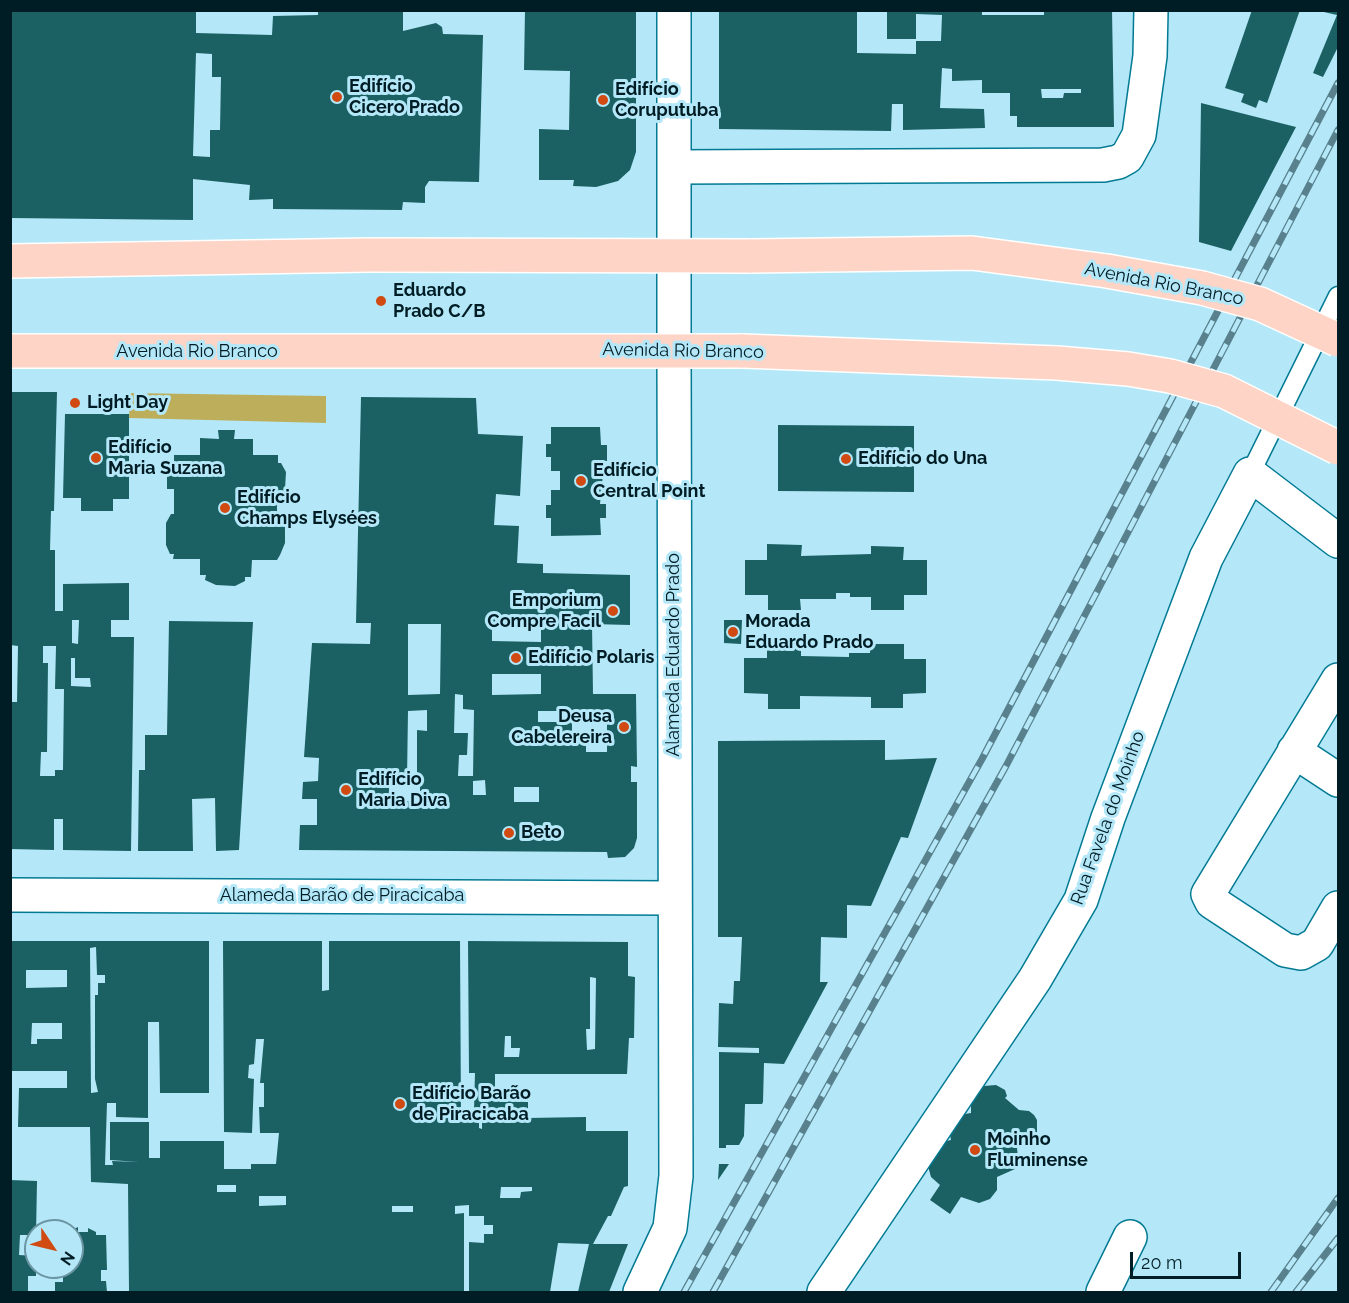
<!DOCTYPE html>
<meta charset="utf-8">
<style>
body{margin:0}
#map{position:relative;width:1349px;height:1303px;overflow:hidden;background:#b4e8f8;font-family:Raleway,sans-serif}
canvas{display:block}
.frame{position:absolute;inset:0;border:12px solid #001c24;pointer-events:none}
.north{position:absolute;left:24px;top:1219px;width:60px;height:60px;box-sizing:border-box;background:#b4e8f8;border:2px solid #6c96a3;border-radius:50%;rotate:125deg;font-size:16px;font-weight:700;line-height:24px;text-align:center;color:#001c24}
.north::after{content:'';display:block;margin:auto;width:21px;height:27px;background:#d04a12;clip-path:polygon(50% 0,100% 100%,50% 72%,0 100%)}
.scale{position:absolute;left:1130px;top:1252px;width:111px;height:27px;box-sizing:border-box;border:3px solid #001c24;border-top:0;padding-left:8px;font-size:18px;line-height:21px;white-space:nowrap;color:#001c24;-webkit-text-stroke:4px #b4e8f8;paint-order:stroke}
</style>
<div id="map">
<canvas width="1349" height="1303"></canvas>
<div class="frame"></div>
<div class="north">N</div>
<div class="scale">20 m</div>
</div>
<script>
const g = document.querySelector('canvas').getContext('2d');
g.lineJoin = 'round';
function fillPath(path, color) { g.fillStyle = color; g.fill(path, 'evenodd'); }
const toPath = rows => new Path2D(rows.map(r => 'M' + r).join(''));
function strokePath(path, color, width, dash) { g.strokeStyle = color; g.lineWidth = width; g.lineCap = dash ? 'butt' : 'round'; g.setLineDash(dash || []); g.stroke(path); }
function label(font, color, halo, rows, align = 'center') {
  g.font = font + ' Raleway,sans-serif'; g.lineWidth = 6; g.setLineDash([]); g.textBaseline = 'middle'; g.strokeStyle = halo; g.fillStyle = color; for (const [text, x, y, turn = 0] of rows) {
    g.save(); g.translate(x, y); g.rotate((+turn || 0) * Math.PI / 180); g.textAlign = isNaN(turn) ? turn : align; if (halo) g.strokeText(text, 0, 0); g.fillText(text, 0, 0); g.restore();
  }
}
fillPath(toPath([
 [130,393,326,396,326,423,129,418]
]), '#bdae5c');
fillPath(toPath([
 [10,10,196,10,196,33,272,35,273,16,318,15,318,10,403,10,403,31,436,23,442,27,443,34,483,35,479,182,429,181,425,187,425,203,403,202,402,210,273,209,273,199,249,200,250,185,193,179,193,220,10,218],
 [196,53,212,54,212,77,221,77,220,130,210,130,210,157,193,156],
 [525,10,636,11,636,152,630,170,618,181,596,187,573,186,574,180,539,180,539,129,569,130,570,71,524,70],
 [719,10,857,10,857,53,916,54,916,41,941,41,942,15,916,14,916,39,887,39,887,10,982,10,982,15,1044,15,1044,10,1112,10,1114,127,1017,127,1017,116,1010,116,1010,93,982,93,982,80,952,81,952,69,942,68,940,108,984,109,985,128,903,130,903,104,892,104,891,131,719,129],
 [1041,89,1081,89,1081,93,1064,93,1063,98,1042,98],
 [1252,10,1300,10,1267,103,1259,100,1256,108,1241,102,1244,94,1225,88],
 [1315,10,1338,10,1338,47,1323,77,1313,73,1337,15],
 [1201,103,1296,127,1231,251,1199,242],
 [10,392,57,392,54,511,51,511,50,550,55,550,55,611,63,611,63,584,129,583,129,620,111,620,111,637,134,637,131,851,63,850,63,819,54,819,54,850,10,849,10,702,17,702,18,646,10,645],
 [72,620,79,620,78,644,72,643],
 [43,646,56,646,55,689,64,689,63,770,55,770,55,776,40,776,41,752,47,752,48,663,43,663],
 [71,658,75,658,75,678,90,678,91,687,71,686],
 [361,397,476,398,478,434,523,436,520,496,496,494,494,525,519,526,517,563,543,564,543,573,630,575,630,625,592,624,593,694,636,694,637,767,631,766,631,782,637,782,637,838,634,848,625,857,608,858,607,852,299,850,300,825,317,825,317,799,302,799,303,782,318,781,319,758,304,757,312,643,370,644,371,623,356,623],
 [408,624,441,624,440,694,408,695],
 [492,624,541,625,541,642,492,641],
 [492,674,541,674,541,694,492,695],
 [455,694,463,695,463,709,474,710,473,776,458,776,459,755,467,755,468,733,454,733],
 [427,710,427,731,417,730,417,780,420,780,420,802,407,801,408,806,389,806,389,779,407,779,408,711],
 [538,711,572,711,572,718,607,718,607,752,586,752,586,735,572,735,572,722,538,722],
 [485,780,486,795,473,795,473,781],
 [514,787,539,787,539,802,514,802],
 [65,414,129,414,129,499,113,499,113,511,81,511,81,498,63,498],
 [778,425,914,426,914,492,778,491],
 [551,427,600,427,601,445,607,445,607,461,599,461,599,470,603,474,600,504,606,504,606,518,600,518,601,535,551,536,551,518,546,518,546,505,551,505,551,490,560,490,560,471,551,471,551,457,546,457,546,444,551,444],
 [218,430,235,430,234,439,253,439,253,455,278,455,278,463,281,463,286,472,285,489,280,501,277,501,277,515,280,515,285,527,285,543,280,555,277,560,252,560,251,577,245,577,245,581,235,586,216,585,205,580,206,575,200,575,200,559,173,559,174,554,170,554,166,545,166,523,171,514,174,514,174,489,167,489,167,473,174,461,174,455,200,455,200,438,219,439],
 [767,544,802,545,801,556,871,554,871,546,904,547,903,560,927,560,927,595,904,595,904,610,871,610,871,597,850,597,850,593,836,593,836,599,800,599,801,610,768,610,768,595,745,595,745,560,767,560],
 [724,620,742,620,741,644,724,643],
 [169,621,253,622,239,850,216,851,215,798,192,799,193,851,138,851,139,770,145,770,145,735,167,735],
 [767,644,801,644,801,656,849,657,849,653,870,653,870,644,904,644,904,659,926,659,926,693,903,694,903,708,871,708,871,697,800,696,800,709,768,709,768,694,744,693,744,658,767,658],
 [885,740,885,760,937,758,908,838,901,837,871,906,847,905,847,938,821,937,820,982,828,982,784,1064,764,1063,763,1102,762,1104,745,1104,744,1136,739,1145,726,1145,726,1148,719,1148,719,1052,759,1053,759,1048,718,1047,719,1003,733,1004,734,981,740,981,742,937,718,937,718,741],
 [10,941,209,941,209,1093,160,1093,159,1022,148,1022,148,1118,116,1117,116,1103,107,1103,105,1165,113,1165,112,1161,139,1162,110,1160,110,1122,149,1122,149,1158,160,1158,160,1141,224,1141,224,1169,251,1169,251,1164,276,1164,279,1133,260,1133,259,1107,264,1107,264,1083,260,1083,264,1039,256,1039,254,1064,249,1065,248,1078,254,1079,252,1133,224,1132,223,941,322,941,322,991,329,990,329,941,460,941,461,1120,479,1120,479,1128,482,1129,482,1111,474,1110,475,1073,469,1073,468,941,628,942,628,976,635,977,634,1038,629,1038,627,1074,495,1074,495,1101,528,1102,528,1118,586,1117,586,1131,628,1131,628,1186,624,1187,611,1216,608,1216,593,1244,628,1244,609,1292,578,1292,589,1244,558,1243,550,1292,469,1292,469,1242,484,1243,484,1234,493,1234,493,1225,484,1225,484,1216,469,1216,469,1205,455,1206,455,1214,464,1213,464,1292,129,1292,128,1184,91,1182,90,1127,18,1127,19,1088,67,1088,67,1071,10,1071],
 [96,947,97,975,105,975,105,983,98,983,98,995,95,995,95,1079,98,1092,91,1093,90,948],
 [26,970,67,970,67,987,26,988],
 [590,977,596,978,595,1049,587,1050,586,1029,590,1029],
 [32,1023,62,1023,62,1039,37,1039,37,1044,31,1044],
 [505,1036,511,1036,511,1048,520,1048,519,1057,504,1057],
 [217,1185,236,1185,236,1192,217,1192],
 [501,1187,532,1187,532,1191,521,1192,520,1198,500,1198],
 [259,1196,286,1196,286,1205,259,1206],
 [392,1206,413,1206,413,1212,392,1212],
 [996,1085,1005,1090,1007,1096,1005,1098,1019,1110,1029,1111,1034,1115,1037,1120,1037,1135,1027,1146,1017,1148,1018,1158,1015,1169,997,1177,997,1190,990,1199,979,1203,961,1197,950,1214,930,1200,940,1185,931,1177,928,1166,942,1142,951,1140,950,1135,959,1115,971,1113,971,1100,977,1090,984,1086],
 [719,1164,729,1164,718,1180],
 [10,1180,37,1181,36,1235,20,1235,19,1255,36,1256,36,1276,28,1276,28,1292,10,1292],
 [78,1227,78,1232,88,1232,88,1228,96,1232,96,1235,106,1235,107,1270,101,1270,101,1281,106,1281,107,1292,55,1292,55,1282,63,1282,63,1267,72,1267,72,1230]
]), '#1b6063');
const service = toPath([
 [1250,474,1338,296]
]);
const minor = toPath([
 [675,167,1103,165,1118,162,1127,157,1139,135,1150,56,1151,10],
 [1338,680,1208,894,1212,902,1285,950,1301,953,1317,944,1338,908],
 [1294,751,1338,780],
 [10,895,674,898],
 [640,1292,670,1228,676,1176,674,350],
 [824,1292,1035,979,1081,900,1108,818,1206,558,1250,474,1338,541],
 [1103,1292,1130,1237]
]);
const secondary = toPath([
 [674,10,674,350]
]);
const primary = toPath([
 [10,261,370,255,751,256],
 [10,351,743,351]
]);
strokePath(service, '#027a93', 21);
strokePath(minor, '#027a93', 36);
strokePath(secondary, '#027a93', 36);
strokePath(primary, '#fff', 36);
strokePath(service, '#fff', 18);
strokePath(minor, '#fff', 33);
strokePath(secondary, '#fff', 33);
strokePath(primary, '#fdd4c6', 33);
const rail = toPath([
 [684,1292,982,759,1338,83],
 [713,1292,1006,766,1338,130],
 [1271,1292,1338,1198],
 [1296,1292,1338,1238]
]);
strokePath(rail, '#59818d', 7);
strokePath(rail, '#b4e8f8', 4.5, [14]);
const primaryBridge = toPath([
 [751,256,972,253,1107,271,1202,288,1260,304,1338,340],
 [743,351,1057,363,1128,369,1170,376,1224,391,1338,448]
]);
strokePath(primaryBridge, '#fff', 36, []);
strokePath(primaryBridge, '#fdd4c6', 33);
for (const [x, y, r, color] of [
 [337,97,6,"#d04a12"],
 [603,100,6,"#d04a12"],
 [381,301,6,"#d04a12"],
 [75,403,6,"#d04a12"],
 [96,458,6,"#d04a12"],
 [846,459,6,"#d04a12"],
 [581,481,6,"#d04a12"],
 [225,508,6,"#d04a12"],
 [613,611,6,"#d04a12"],
 [733,632,6,"#d04a12"],
 [516,658,6,"#d04a12"],
 [624,727,6,"#d04a12"],
 [346,790,6,"#d04a12"],
 [509,833,6,"#d04a12"],
 [400,1104,6,"#d04a12"],
 [975,1150,6,"#d04a12"]
]) { const dot = new Path2D(); dot.arc(x, y, r, 0, 2 * Math.PI); g.fillStyle = color; g.fill(dot); strokePath(dot, '#b4e8f8', 2); }
label('bold 18px', '#001c24', '#b4e8f8', [
 ["Edifício",349,87],
 ["Cicero Prado",349,108],
 ["Edifício",615,90],
 ["Coruputuba",615,111],
 ["Eduardo",393,291],
 ["Prado C/B",393,312],
 ["Light Day",87,403],
 ["Edifício",108,448],
 ["Maria Suzana",108,469],
 ["Edifício do Una",858,459],
 ["Edifício",593,471],
 ["Central Point",593,492],
 ["Edifício",237,498],
 ["Champs Elysées",237,519],
 ["Emporium",601,601,"right"],
 ["Compre Facil",601,622,"right"],
 ["Morada",745,622],
 ["Eduardo Prado",745,643],
 ["Edifício Polaris",528,658],
 ["Deusa",612,717,"right"],
 ["Cabelereira",612,738,"right"],
 ["Edifício",358,780],
 ["Maria Diva",358,801],
 ["Beto",521,833],
 ["Edifício Barão",412,1094],
 ["de Piracicaba",412,1115],
 ["Moinho",987,1140],
 ["Fluminense",987,1161]
], 'left');
label('18px', '#001c24', '#b4e8f8', [
 ["Avenida Rio Branco",1164,284,11],
 ["Avenida Rio Branco",683,351,1],
 ["Avenida Rio Branco",197,352],
 ["Alameda Eduardo Prado",674,655,-90],
 ["Rua Favela do Moinho",1108,818,-70],
 ["Alameda Barão de Piracicaba",342,896]
]);
</script>
